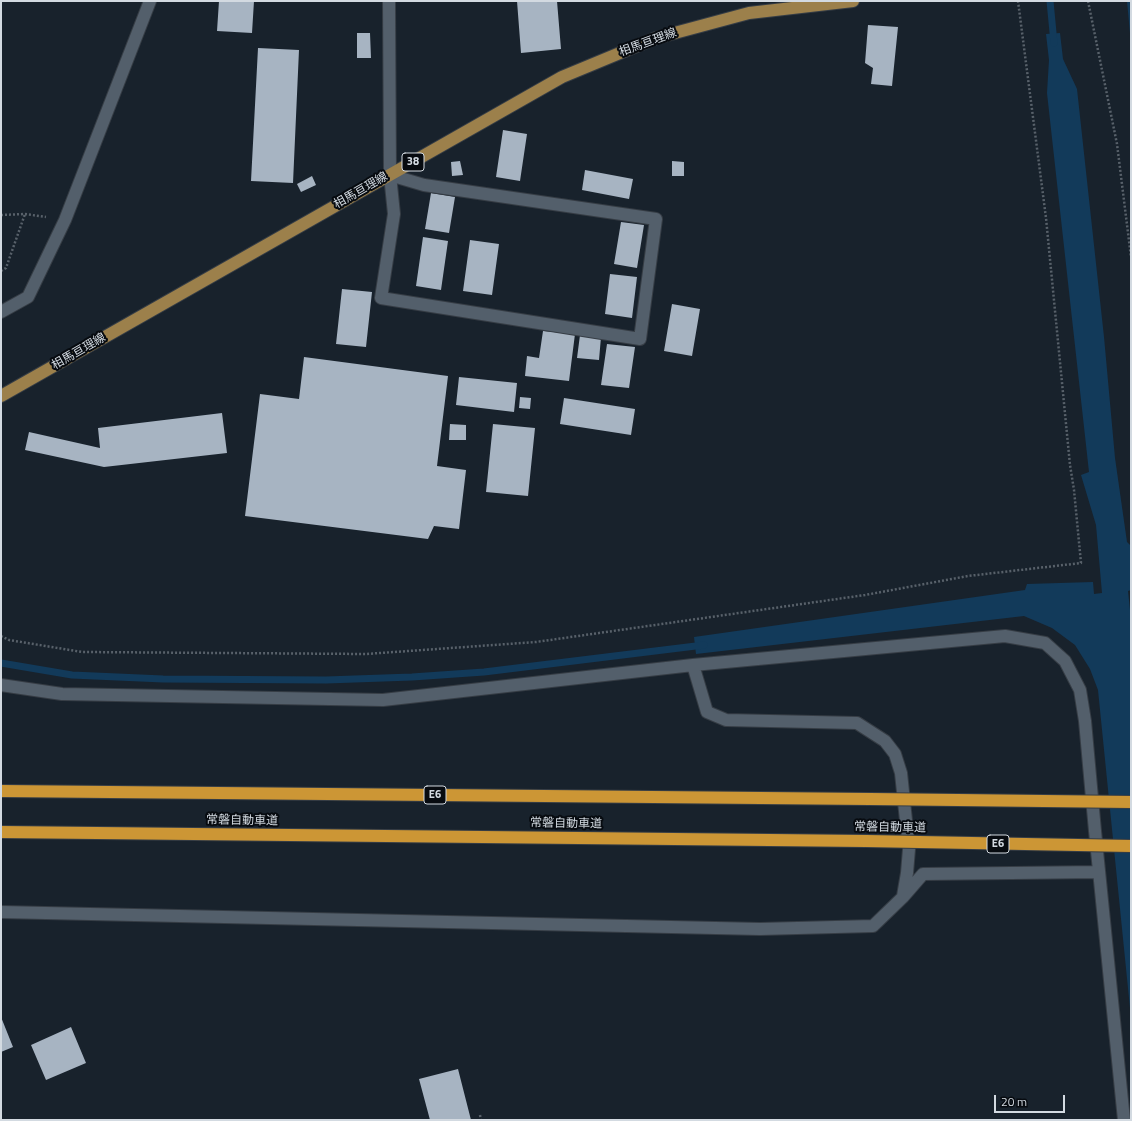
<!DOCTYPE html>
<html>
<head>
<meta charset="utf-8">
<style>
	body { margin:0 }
	#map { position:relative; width:1132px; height:1121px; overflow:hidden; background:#18222c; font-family:"Titillium Web",sans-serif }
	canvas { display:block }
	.frame { position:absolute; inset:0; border:2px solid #d3dae1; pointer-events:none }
	.scale { position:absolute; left:994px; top:1095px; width:71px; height:18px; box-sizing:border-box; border:2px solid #d3dae1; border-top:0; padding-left:5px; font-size:12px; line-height:14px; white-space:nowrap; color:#d3dae1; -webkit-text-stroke:3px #070b10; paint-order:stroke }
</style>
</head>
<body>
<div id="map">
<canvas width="1132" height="1121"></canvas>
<div class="frame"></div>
<div class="scale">20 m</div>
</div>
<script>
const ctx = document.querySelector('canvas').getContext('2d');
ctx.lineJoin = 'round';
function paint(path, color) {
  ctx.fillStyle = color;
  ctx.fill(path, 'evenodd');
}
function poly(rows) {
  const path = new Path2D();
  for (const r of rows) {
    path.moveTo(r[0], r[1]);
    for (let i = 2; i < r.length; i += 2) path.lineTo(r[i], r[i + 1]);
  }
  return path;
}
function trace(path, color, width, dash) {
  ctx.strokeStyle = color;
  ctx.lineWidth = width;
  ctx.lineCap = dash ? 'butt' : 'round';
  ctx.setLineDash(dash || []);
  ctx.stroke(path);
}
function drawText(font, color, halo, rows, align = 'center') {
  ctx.font = font + ' "Titillium Web","Noto Sans JP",sans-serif';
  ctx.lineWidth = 4;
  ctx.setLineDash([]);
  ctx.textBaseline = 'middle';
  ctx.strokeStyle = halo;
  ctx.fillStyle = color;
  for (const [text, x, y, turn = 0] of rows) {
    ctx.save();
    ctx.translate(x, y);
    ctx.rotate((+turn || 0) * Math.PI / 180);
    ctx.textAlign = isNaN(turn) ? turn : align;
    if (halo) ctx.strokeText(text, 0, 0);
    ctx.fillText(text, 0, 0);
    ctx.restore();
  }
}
const water = poly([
	[1127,1,1131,1,1131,44],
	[1060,33,1063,59,1077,89,1104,337,1115,458,1127,542,1131,546,1131,590,1128,591,1131,619,1131,1018,1098,690,1090,669,1075,645,1052,628,1024,616,696,654,694,637,1025,590,1027,584,1093,582,1094,594,1102,593,1096,525,1081,475,1089,472,1047,93,1049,60,1046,34]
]);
const stream = poly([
	[1050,1,1054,43],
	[1,663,72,675,163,679,326,680,412,677,484,672,704,645]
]);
const building = poly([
	[219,1,254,1,252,33,217,31],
	[517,1,557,1,561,49,521,53],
	[868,25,898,27,892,86,871,84,873,68,865,63],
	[357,33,370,33,371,58,357,58],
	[258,48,299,50,293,183,251,181],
	[503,130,527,134,520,181,496,177],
	[460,161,463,175,452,176,451,162],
	[672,161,684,162,684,176,672,176],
	[585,170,633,179,629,199,582,190],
	[312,176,316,185,301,192,297,184],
	[431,193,455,197,449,233,425,229],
	[621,222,644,225,637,268,614,264],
	[423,237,448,241,441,290,416,286],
	[470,240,499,244,492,295,463,291],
	[610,274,637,277,632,318,605,314],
	[342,289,372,292,366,347,336,344],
	[672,304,700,309,692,356,664,351],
	[543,331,575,334,569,381,525,376,527,356,539,358],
	[580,335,601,337,599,360,577,358],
	[607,344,635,347,629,388,601,385],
	[304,357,448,376,437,466,466,470,459,529,434,526,428,539,245,516,260,394,299,399],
	[459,377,517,383,514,412,456,405],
	[520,397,531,398,530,409,519,408],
	[564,398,635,409,631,435,560,424],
	[222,413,227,453,104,467,25,450,29,432,100,448,98,428],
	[450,424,466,425,466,440,449,440],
	[493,424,535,428,528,496,486,492],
	[1,1017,13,1047,1,1052],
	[71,1027,86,1063,46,1080,31,1045],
	[458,1069,471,1120,430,1120,419,1079]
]);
const path = poly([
	[1088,1,1117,144,1131,257],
	[1,215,25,214,46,217],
	[1,271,6,268,25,214],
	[1,636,9,640,82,652,366,654,536,642,865,595,968,576,1081,563,1074,490,1070,465,1046,218,1018,1],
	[480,1115,481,1120]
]);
const street = poly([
	[389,1,390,175,394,214,381,298,640,339,656,219,424,185,390,175],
	[1,312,28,297,65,220,150,1],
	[693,665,707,712,726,720,857,723,885,741,895,754,901,773,909,849,907,873,903,896],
	[1,685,62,694,383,700,693,665,1005,636,1045,643,1065,661,1080,690,1085,721,1095,831,1124,1120],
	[1,912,760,929,873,926,903,897,923,874,1099,872]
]);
const primary = poly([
	[1,396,562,77,656,38,749,13,853,1]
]);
const highway = poly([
	[1,791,870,799],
	[1,832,866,841]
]);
const highwayBridge = poly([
	[870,799,1131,802],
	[866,841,1131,846]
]);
const shields = [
	[413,162,22],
	[435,795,22],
	[998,844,22]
];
const shieldNames = [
	["38",413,162],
	["E6",435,795],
	["E6",998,844]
];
const streetNames = [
	["相馬亘理線",648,43,-20],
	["相馬亘理線",361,191,-30],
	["相馬亘理線",79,352,-30],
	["常磐自動車道",242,821,1],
	["常磐自動車道",566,824,1],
	["常磐自動車道",890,828,1]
];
paint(water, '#123a5a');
trace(stream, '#123a5a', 7);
paint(building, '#a7b4c2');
trace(street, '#363d45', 14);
trace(primary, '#363d45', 14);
trace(highway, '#363d45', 14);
trace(path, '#58616a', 2.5, [2, 2]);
trace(street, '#535f6b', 12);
trace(primary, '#9c804b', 12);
trace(highway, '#cc9635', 12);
trace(highwayBridge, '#363d45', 14, []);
trace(highwayBridge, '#cc9635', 12);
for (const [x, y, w] of shields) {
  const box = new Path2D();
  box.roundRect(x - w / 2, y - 9, w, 18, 3);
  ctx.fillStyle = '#070b10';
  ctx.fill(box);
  trace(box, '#d3dae1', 1);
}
drawText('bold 11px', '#d3dae1', null, shieldNames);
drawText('12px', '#d3dae1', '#070b10', streetNames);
</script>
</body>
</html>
